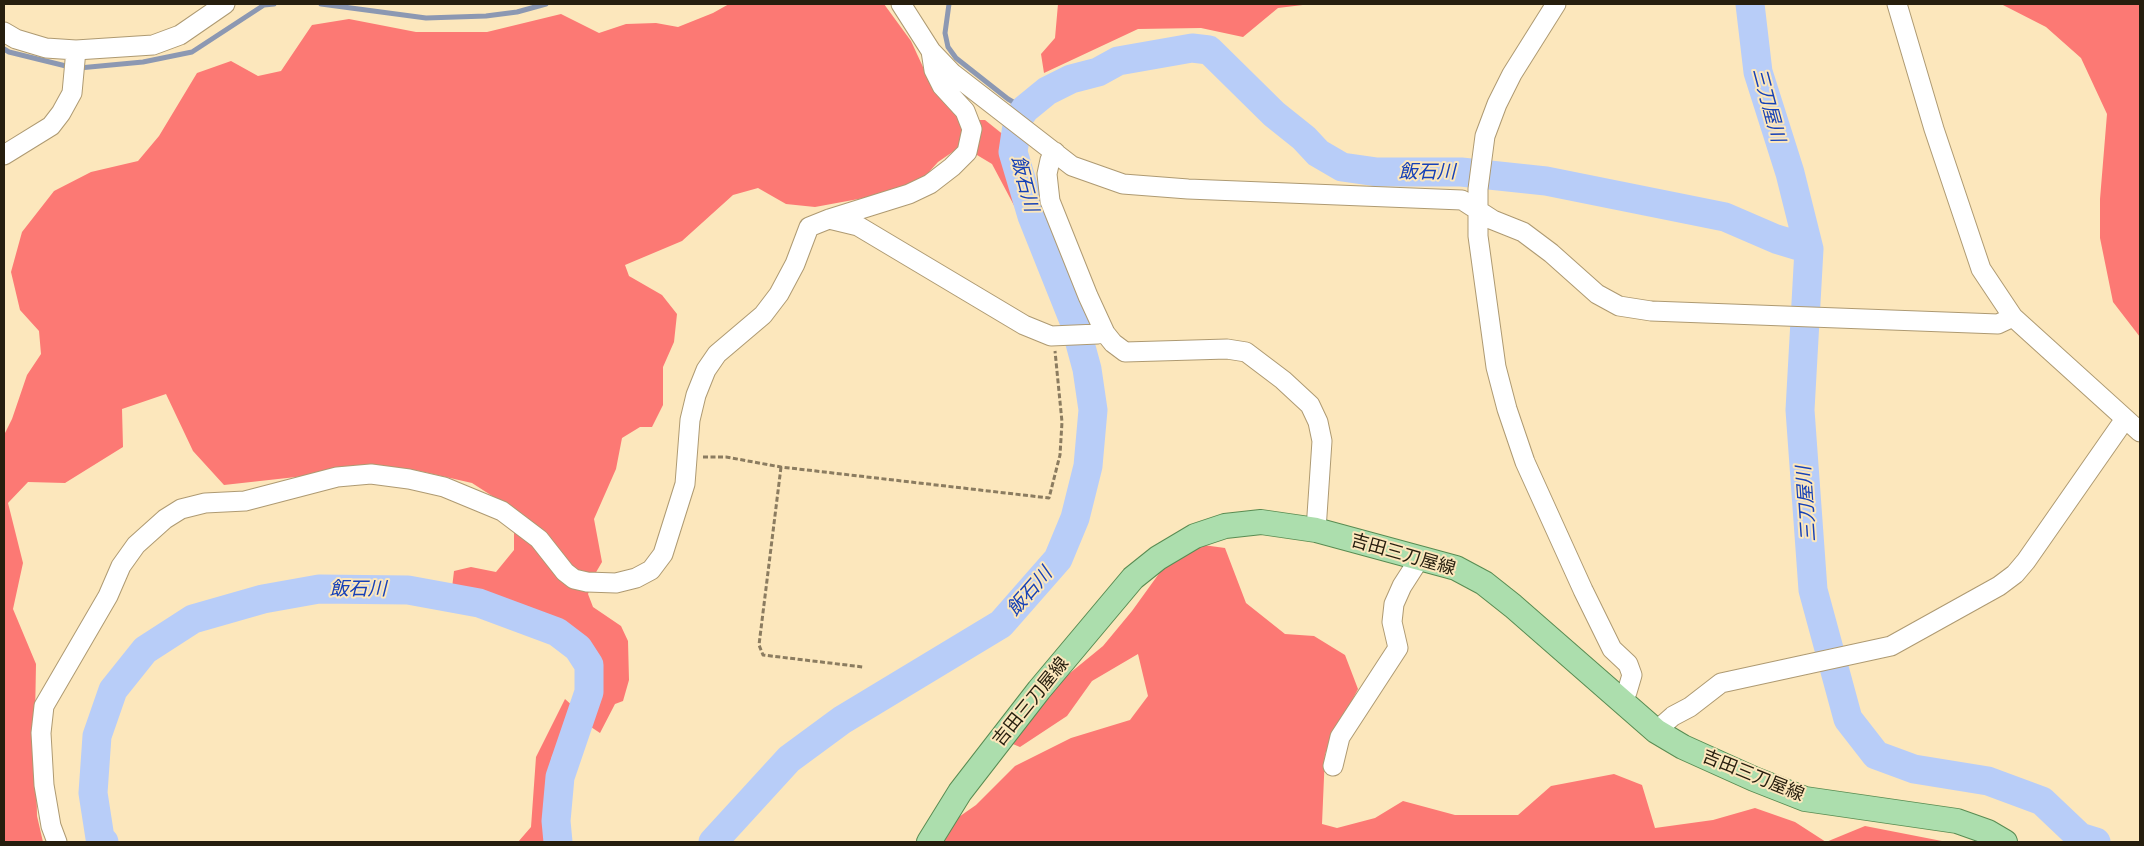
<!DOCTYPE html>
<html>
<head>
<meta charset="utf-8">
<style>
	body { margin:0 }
	#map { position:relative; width:2144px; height:846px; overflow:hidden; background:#fce7bc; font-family:"Open Sans",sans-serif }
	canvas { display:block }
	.frame { position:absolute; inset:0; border:5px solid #261e0e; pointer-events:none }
</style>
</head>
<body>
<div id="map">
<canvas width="2144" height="846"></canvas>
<div class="frame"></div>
</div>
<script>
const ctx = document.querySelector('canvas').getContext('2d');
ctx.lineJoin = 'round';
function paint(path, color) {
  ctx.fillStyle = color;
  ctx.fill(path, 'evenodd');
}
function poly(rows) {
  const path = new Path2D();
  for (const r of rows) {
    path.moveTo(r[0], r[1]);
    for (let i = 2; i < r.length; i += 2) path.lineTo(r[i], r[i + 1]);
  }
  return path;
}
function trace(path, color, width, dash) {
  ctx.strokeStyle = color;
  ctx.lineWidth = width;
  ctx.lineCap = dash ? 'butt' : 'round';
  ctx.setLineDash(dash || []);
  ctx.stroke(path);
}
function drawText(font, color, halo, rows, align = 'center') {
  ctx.font = font + ' "Open Sans","Noto Sans JP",sans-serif';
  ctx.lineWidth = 4;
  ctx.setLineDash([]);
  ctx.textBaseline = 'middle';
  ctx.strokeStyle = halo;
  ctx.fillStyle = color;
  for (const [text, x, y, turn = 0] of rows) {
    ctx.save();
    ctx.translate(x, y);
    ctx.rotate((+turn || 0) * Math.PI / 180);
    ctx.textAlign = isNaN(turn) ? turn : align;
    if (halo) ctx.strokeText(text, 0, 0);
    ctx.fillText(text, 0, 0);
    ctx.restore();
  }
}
const forest = poly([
	[729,4,884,4,911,41,929,80,960,120,985,120,1005,136,1013,180,1023,211,1018,213,992,164,977,155,954,151,938,162,919,183,891,193,815,207,786,204,758,188,733,195,682,241,625,265,629,276,662,295,677,314,674,342,663,367,663,405,652,427,640,427,622,438,616,469,594,519,602,562,595,574,588,594,593,607,621,626,628,641,629,680,623,701,615,704,600,733,591,727,601,685,597,657,583,636,545,618,452,588,454,571,471,567,496,572,514,550,514,510,472,483,415,470,323,474,224,485,193,451,166,394,122,409,123,447,65,483,28,482,8,503,23,563,13,609,36,664,35,718,37,816,43,842,4,842,4,435,12,419,27,375,41,354,39,331,20,310,11,272,22,232,54,191,91,172,138,161,159,136,197,73,231,61,258,76,281,71,312,25,349,19,416,32,487,32,561,14,599,33,626,24,656,23,678,27,713,13],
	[1058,4,1311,4,1278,8,1243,37,1201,28,1138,29,1044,73,1041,54,1055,38],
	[2001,4,2140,4,2140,337,2113,302,2100,238,2100,199,2107,114,2081,58,2046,27],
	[1203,545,1225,548,1246,603,1285,634,1314,636,1345,655,1358,689,1325,754,1322,824,1337,828,1375,818,1403,801,1455,815,1518,815,1551,786,1614,774,1642,785,1655,828,1713,820,1755,808,1795,822,1826,842,1865,826,1947,842,941,842,953,821,976,805,1015,766,1071,738,1130,720,1148,696,1138,654,1092,681,1067,716,1020,747,1008,742,1059,682,1103,646,1132,611,1163,568],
	[565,699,575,708,568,728,552,756,544,801,547,842,518,842,531,827,536,757]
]);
const stream = poly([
	[321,4,426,18,486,16,517,12,546,4],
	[949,4,945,33,948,47,956,58,1008,99,1025,109],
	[4,49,9,52,70,67],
	[79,68,143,62,192,52,264,5,274,4]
]);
const river = poly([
	[1750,4,1758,72,1790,173,1809,249,1800,410,1813,590,1848,719,1876,755,1914,769,1988,781,2042,801,2080,837,2096,842],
	[104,842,100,838,93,793,97,736,113,690,145,650,193,619,263,599,319,589,408,590,479,603,557,632,578,648,589,665,589,692,560,777,556,821,558,842],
	[713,842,789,759,842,720,1001,624,1058,559,1075,518,1088,466,1093,410,1087,369,1074,321,1032,216,1013,152,1018,119,1025,109,1047,91,1071,79,1098,72,1118,61,1192,48,1209,50,1274,114,1304,138,1318,153,1342,167,1377,172,1461,172,1546,181,1725,217,1776,239,1809,249]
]);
const path = poly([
	[703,457,726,457,781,467,1049,498,1060,455,1062,422,1055,351],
	[781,467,759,645,763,655,863,667]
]);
const minor = poly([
	[901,4,931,51,952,73,1072,166,1123,184,1188,189,1462,200,1493,220,1523,232,1551,253,1597,294,1619,306,1651,311,1998,324,2013,317],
	[1556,4,1512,74,1497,104,1485,136,1478,189,1478,236,1496,367,1507,409,1525,462,1583,590,1612,649,1628,664,1632,675,1627,692,1619,701],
	[1897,4,1934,129,1981,269,2013,317,2140,432],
	[4,32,16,39,46,48,76,50,153,45,180,35,225,4],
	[1055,152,1050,160,1047,174,1050,201,1088,296,1105,333,1113,343,1125,352,1227,349,1246,352,1283,380,1310,405,1318,422,1322,441,1316,530],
	[4,155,51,126,61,113,72,93,76,50],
	[829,219,858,226,1024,325,1051,336,1098,334],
	[1656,731,1673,716,1690,707,1721,683,1891,646,1999,586,2015,574,2026,561,2125,419],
	[1333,766,1340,737,1398,648,1392,622,1394,604,1402,586,1420,558],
	[57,842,51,826,44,785,41,733,44,706,108,596,121,566,136,545,165,519,181,509,205,503,245,501,337,477,371,474,409,479,444,487,502,511,539,539,565,572,574,579,587,582,616,583,636,578,651,570,663,554,685,484,690,420,696,395,706,370,717,354,763,315,779,294,795,264,809,227,829,219,909,194,930,184,952,167,967,152,972,129,965,111,942,86,934,70,931,51]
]);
const major = poly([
	[929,842,960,792,1039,690,1133,578,1158,558,1195,536,1225,526,1261,522,1316,530,1456,568,1484,583,1513,606,1656,731,1683,747,1754,779,1805,799,1957,821,1988,832,2005,842]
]);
const streetNames = [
	["吉田三刀屋線",1403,555,16],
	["吉田三刀屋線",1031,702,-51],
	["吉田三刀屋線",1753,776,22]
];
const waterNames = [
	["三刀屋川",1768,105,75],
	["飯石川",1427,173],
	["飯石川",1024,184,75],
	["三刀屋川",1807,504,-94],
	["飯石川",358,590],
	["飯石川",1030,592,-49]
];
paint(forest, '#fc7974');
trace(stream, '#8c98b2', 5);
trace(river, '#b8cdf8', 29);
trace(minor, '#ae9a72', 21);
trace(major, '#598c52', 26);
trace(path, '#8b7c60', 3, [5, 2.5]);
trace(minor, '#fff', 19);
trace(major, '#acdead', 24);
drawText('18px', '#261e0e', '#fce7bc', streetNames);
drawText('italic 19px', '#1641b7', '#fce7bc', waterNames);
</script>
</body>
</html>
